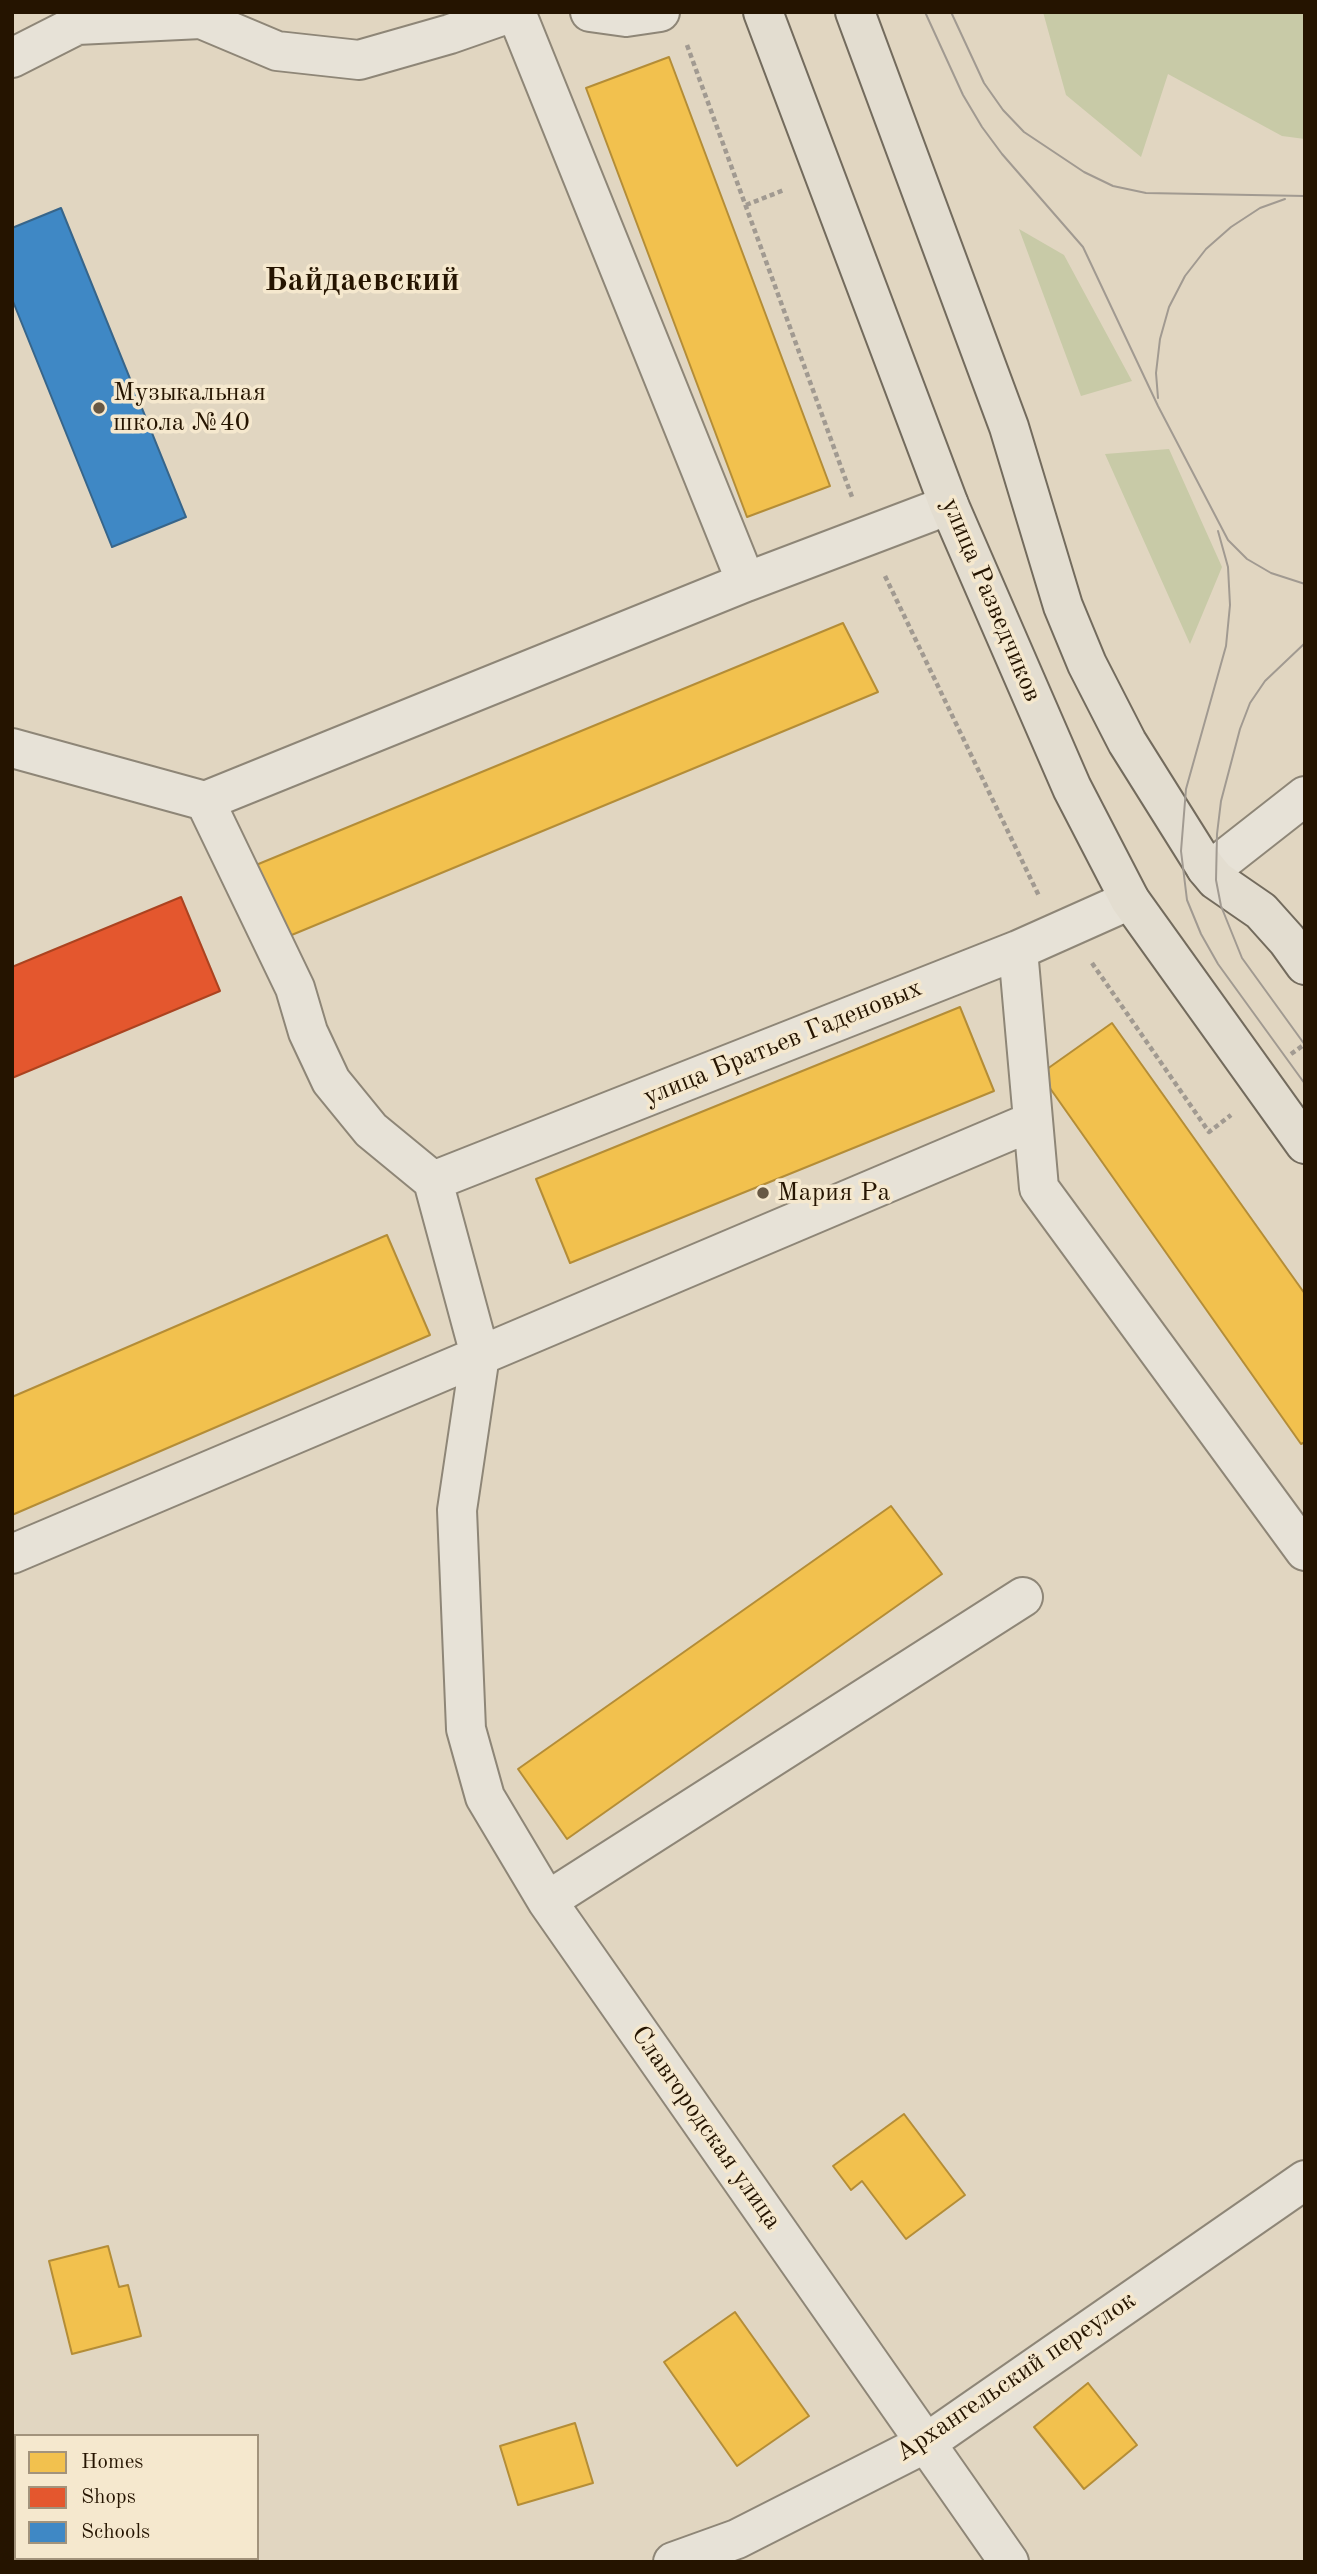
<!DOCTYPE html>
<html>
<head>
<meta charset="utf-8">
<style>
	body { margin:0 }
	#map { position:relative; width:1317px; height:2574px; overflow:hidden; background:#e1d6c1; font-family:"Old Standard TT",serif }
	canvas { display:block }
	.frame { position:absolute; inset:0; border:14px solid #251400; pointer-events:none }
	.legend { position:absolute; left:14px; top:2434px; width:245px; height:126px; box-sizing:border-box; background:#f5e8ce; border:2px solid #a2937c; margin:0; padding:9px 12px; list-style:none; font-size:21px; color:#251400 }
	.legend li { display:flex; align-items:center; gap:14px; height:35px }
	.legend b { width:35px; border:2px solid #a2937c }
</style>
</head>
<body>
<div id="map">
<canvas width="1317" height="2574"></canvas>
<div class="frame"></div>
<ul class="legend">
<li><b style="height:19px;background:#f2c14e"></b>Homes</li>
<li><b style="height:19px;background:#e4572e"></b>Shops</li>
<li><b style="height:19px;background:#3f88c5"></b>Schools</li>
</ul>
</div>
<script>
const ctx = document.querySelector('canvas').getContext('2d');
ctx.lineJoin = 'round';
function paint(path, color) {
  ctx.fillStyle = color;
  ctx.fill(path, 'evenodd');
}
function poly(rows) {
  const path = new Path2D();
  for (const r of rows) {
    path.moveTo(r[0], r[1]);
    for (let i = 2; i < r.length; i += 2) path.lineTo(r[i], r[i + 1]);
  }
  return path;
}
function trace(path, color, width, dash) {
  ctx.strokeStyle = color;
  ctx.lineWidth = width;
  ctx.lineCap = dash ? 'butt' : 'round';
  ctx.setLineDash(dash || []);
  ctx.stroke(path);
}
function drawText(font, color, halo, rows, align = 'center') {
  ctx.font = font + ' "Old Standard TT",serif';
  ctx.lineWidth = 7;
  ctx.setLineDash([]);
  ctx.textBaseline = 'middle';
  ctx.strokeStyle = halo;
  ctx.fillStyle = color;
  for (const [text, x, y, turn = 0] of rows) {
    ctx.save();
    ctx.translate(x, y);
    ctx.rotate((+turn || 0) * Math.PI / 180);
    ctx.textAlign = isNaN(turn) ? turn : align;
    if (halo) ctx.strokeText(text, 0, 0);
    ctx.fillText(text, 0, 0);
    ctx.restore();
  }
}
const green = poly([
	[1043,12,1305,12,1305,139,1282,136,1168,74,1141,157,1066,95],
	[1019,229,1064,255,1132,381,1081,396],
	[1169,449,1222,567,1190,644,1105,454]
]);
const homes = poly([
	[669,57,830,486,747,517,586,88,669,57],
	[843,623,878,692,282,939,256,865,843,623],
	[960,1007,994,1091,570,1263,536,1179,960,1007],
	[1112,1023,1305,1294,1305,1442,1301,1444,1040,1074,1112,1023],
	[387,1235,430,1335,12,1515,12,1397,387,1235],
	[891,1506,942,1574,567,1839,518,1769,891,1506],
	[904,2114,965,2195,906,2239,862,2181,851,2190,833,2166,904,2114],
	[108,2246,119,2287,128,2285,141,2336,72,2354,49,2261,108,2246],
	[735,2312,809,2416,737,2466,664,2362,735,2312],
	[1088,2383,1137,2445,1084,2489,1034,2427,1088,2383],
	[575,2423,593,2483,518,2505,500,2446,575,2423]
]);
const shops = poly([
	[181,897,220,991,12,1078,12,967,181,897]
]);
const schools = poly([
	[61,208,186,517,112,547,12,299,12,228,61,208]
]);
const path = poly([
	[687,45,852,497],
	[746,205,784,190],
	[885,576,1039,896],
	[1092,963,1209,1132,1231,1115],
	[1291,1054,1305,1044]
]);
const minor = poly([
	[516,12,746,582,949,505],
	[590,12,626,17,660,12],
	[12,58,77,25,201,19,277,51,359,60,450,34,513,12],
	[12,748,205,801,746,582],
	[205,801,295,988,308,1032,331,1081,371,1130,433,1181,480,1355,457,1510,466,1729,485,1797,547,1901,1009,2562],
	[1206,868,1217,865,1305,796],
	[1018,950,1039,1188,1305,1551],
	[433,1181,1018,950,1130,900],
	[12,1554,1031,1122],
	[547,1901,1023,1597],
	[673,2562,737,2539,926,2443,1305,2180]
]);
const major = poly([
	[763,12,949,505,1072,788,1130,900,1305,1144],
	[855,12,1009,427,1063,606,1087,664,1127,742,1206,868,1216,880,1261,911,1287,940,1305,965]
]);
const tram = poly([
	[925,12,963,95,982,127,1002,154,1083,247,1158,406,1228,540,1247,559,1271,573,1305,584],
	[951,12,984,83,1003,110,1024,132,1084,172,1113,186,1146,193,1305,196],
	[1158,398,1156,373,1160,339,1169,307,1185,276,1206,249,1231,227,1260,208,1285,199],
	[1218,531,1228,567,1230,605,1226,646,1186,789,1181,851,1187,900,1201,934,1218,964,1305,1084],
	[1305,643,1265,681,1250,703,1240,729,1221,801,1217,834,1216,880,1221,906,1242,958,1305,1045]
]);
const markers = [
	[99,408,7,"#675844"],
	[763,1193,7,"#675844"]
];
const poiNames = [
	["Музыкальная",113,393],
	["школа №40",113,423],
	["Мария Ра",777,1193]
];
const streetNames = [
	["улица Разведчиков",991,600,67],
	["улица Братьев Гаденовых",783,1043,-22],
	["Славгородская улица",706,2128,55],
	["Архангельский переулок",1016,2377,-34]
];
const districtNames = [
	["Байдаевский",362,281]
];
paint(green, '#c8caa7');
paint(homes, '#f2c14e');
trace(homes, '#b48d37', 2);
paint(shops, '#e4572e');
trace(shops, '#ab4320', 2);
paint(schools, '#3f88c5');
trace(schools, '#37658a', 2);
trace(minor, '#8e8677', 42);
trace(major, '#736b5d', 42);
trace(path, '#a19a91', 4.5, [5, 3.5]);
trace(minor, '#e7e2d7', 38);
trace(major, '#e3ddd0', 38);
trace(tram, '#a19a91', 2);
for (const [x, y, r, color] of markers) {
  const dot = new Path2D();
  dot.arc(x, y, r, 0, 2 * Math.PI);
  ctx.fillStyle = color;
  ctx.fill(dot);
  trace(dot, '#f5e8ce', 2.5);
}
drawText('26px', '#251400', '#f5e8ce', poiNames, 'left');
drawText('26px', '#251400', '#f5e8ce', streetNames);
drawText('bold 33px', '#251400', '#f5e8ce', districtNames);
</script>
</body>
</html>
